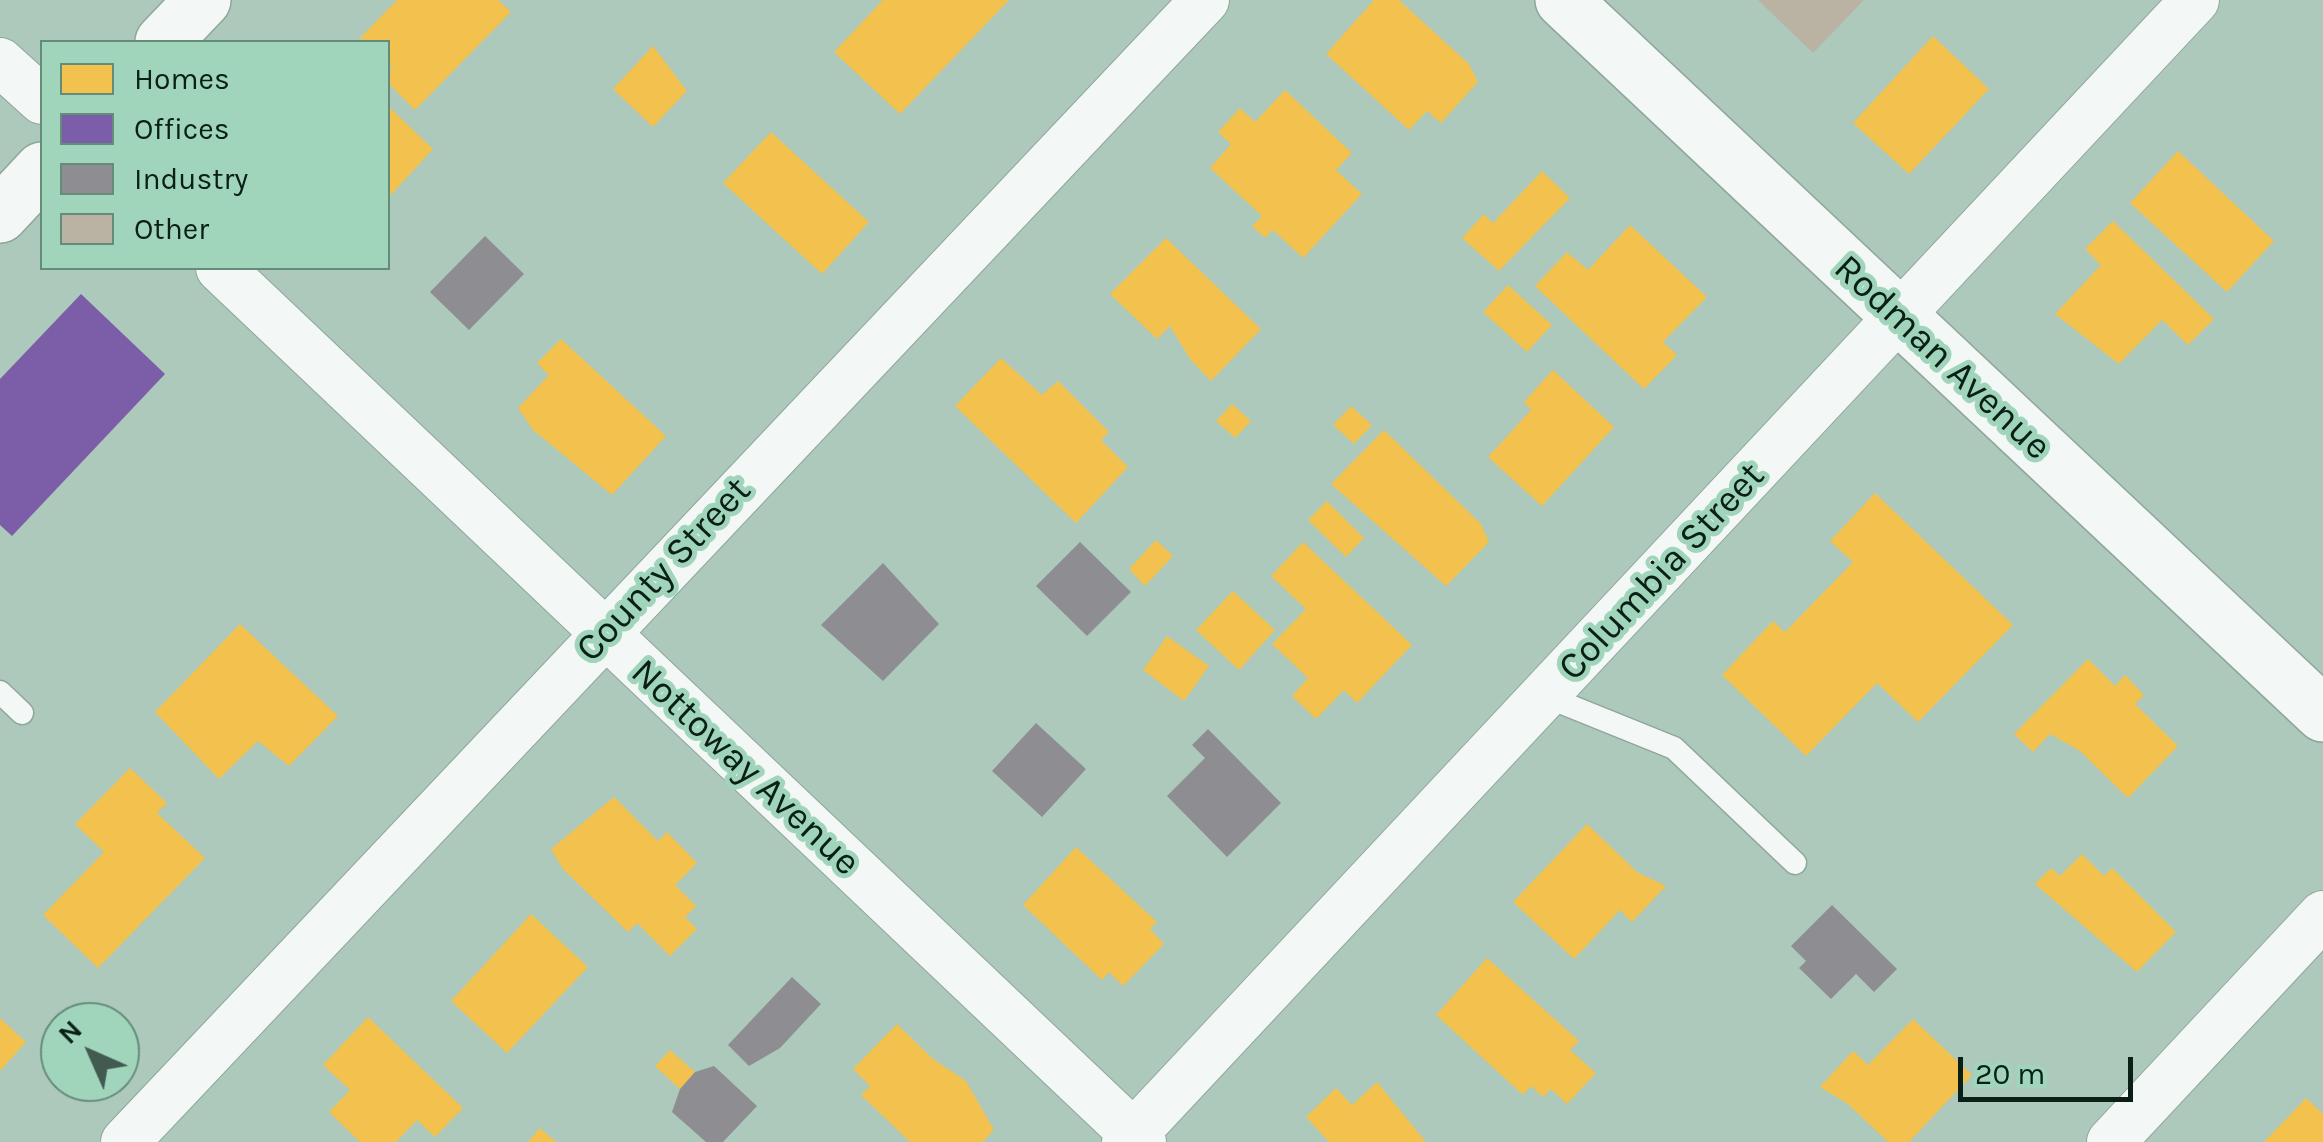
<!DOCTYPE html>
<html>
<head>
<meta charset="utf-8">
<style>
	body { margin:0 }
	#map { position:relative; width:2323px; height:1142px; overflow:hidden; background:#acc9bb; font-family:Karla,sans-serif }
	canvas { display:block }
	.legend { position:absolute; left:40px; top:40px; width:350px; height:230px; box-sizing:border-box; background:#a0d5bc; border:2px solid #648c7a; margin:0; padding:12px 18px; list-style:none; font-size:30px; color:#0a1f16 }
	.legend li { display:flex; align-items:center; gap:20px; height:50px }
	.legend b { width:50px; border:2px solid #648c7a }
	.north { position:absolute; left:40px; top:1002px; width:100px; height:100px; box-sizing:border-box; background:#a0d5bc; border:2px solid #648c7a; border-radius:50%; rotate:315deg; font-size:28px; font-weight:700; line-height:40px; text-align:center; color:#0a1f16 }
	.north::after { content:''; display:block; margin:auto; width:35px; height:45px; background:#435a50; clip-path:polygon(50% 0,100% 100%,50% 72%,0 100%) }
	.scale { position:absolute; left:1958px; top:1057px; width:175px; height:45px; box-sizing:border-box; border:5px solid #0a1f16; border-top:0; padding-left:12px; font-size:30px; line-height:35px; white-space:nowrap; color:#0a1f16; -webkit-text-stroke:8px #a0d5bc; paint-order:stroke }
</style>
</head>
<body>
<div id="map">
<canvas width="2323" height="1142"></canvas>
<ul class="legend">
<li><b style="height:28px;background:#f2c14e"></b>Homes</li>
<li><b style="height:28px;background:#7b5ea7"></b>Offices</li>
<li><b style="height:28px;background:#8d8d92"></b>Industry</li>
<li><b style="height:28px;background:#bab2a3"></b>Other</li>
</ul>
<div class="north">N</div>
<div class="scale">20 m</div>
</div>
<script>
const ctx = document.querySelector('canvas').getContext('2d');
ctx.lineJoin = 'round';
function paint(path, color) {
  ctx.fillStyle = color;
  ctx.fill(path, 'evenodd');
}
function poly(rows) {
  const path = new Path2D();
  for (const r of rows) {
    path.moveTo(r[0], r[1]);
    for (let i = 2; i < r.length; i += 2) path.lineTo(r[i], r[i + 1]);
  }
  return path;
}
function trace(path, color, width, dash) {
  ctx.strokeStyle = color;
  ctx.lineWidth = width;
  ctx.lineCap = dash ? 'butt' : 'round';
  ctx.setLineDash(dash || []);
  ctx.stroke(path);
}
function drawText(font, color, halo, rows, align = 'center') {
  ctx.font = font + ' Karla,sans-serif';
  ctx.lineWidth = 10;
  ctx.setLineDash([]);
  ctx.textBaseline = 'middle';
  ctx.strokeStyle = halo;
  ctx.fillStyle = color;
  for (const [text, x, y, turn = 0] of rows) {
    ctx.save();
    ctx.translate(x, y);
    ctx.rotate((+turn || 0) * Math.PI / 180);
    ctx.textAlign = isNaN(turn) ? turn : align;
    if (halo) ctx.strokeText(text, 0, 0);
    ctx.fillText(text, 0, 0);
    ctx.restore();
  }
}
const homes = poly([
	[397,0,498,0,511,12,415,110,388,83,391,70,388,42,359,39],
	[883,0,1009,0,900,114,834,52],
	[1374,0,1399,0,1469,64,1478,82,1441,123,1427,111,1409,130,1326,54],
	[1933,36,1989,89,1909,174,1853,123],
	[653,46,687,91,653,127,613,89],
	[1285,90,1352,153,1336,170,1362,194,1303,258,1273,230,1265,238,1252,226,1262,216,1210,168,1231,144,1218,132,1240,108,1255,122],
	[388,106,433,149,388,198],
	[771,132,869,222,822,274,723,183],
	[2178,151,2274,241,2227,292,2130,203],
	[1542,171,1570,198,1499,271,1462,238,1484,214,1493,223],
	[2113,221,2214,319,2188,345,2162,320,2119,364,2055,314,2101,265,2085,249],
	[1630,225,1707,297,1663,342,1677,355,1644,389,1535,286,1567,252,1588,270],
	[1166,238,1261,329,1211,381,1190,359,1170,326,1157,339,1110,294],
	[1508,285,1552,325,1527,352,1483,312],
	[561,339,666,436,612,495,533,430,518,408,549,375,537,363],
	[1001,358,1042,395,1058,381,1109,432,1101,440,1128,467,1076,523,955,406],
	[1553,370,1614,427,1542,506,1488,457,1531,410,1524,402],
	[1232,404,1251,421,1235,438,1216,421],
	[1351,406,1372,425,1354,444,1333,425],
	[1384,430,1481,524,1489,542,1446,586,1331,484],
	[1875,493,2013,625,1918,722,1877,683,1806,756,1722,675,1773,621,1785,632,1853,562,1830,541],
	[1327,501,1364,538,1346,557,1308,520],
	[1156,540,1173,556,1145,586,1129,569],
	[1303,542,1412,645,1357,703,1344,690,1316,719,1292,696,1308,678,1272,644,1306,609,1271,576],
	[1233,591,1275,630,1239,670,1196,630],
	[240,624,338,716,289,766,258,741,219,779,155,712],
	[1167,636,1209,666,1184,701,1143,670],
	[2088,659,2115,686,2125,675,2144,695,2135,704,2178,746,2128,798,2080,751,2050,734,2033,752,2014,734],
	[130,768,167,803,157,813,205,858,98,968,43,915,104,852,75,824],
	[614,797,658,841,667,832,697,863,675,885,696,906,685,917,697,929,670,956,637,923,628,932,563,869,551,849],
	[1587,824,1637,872,1666,886,1632,922,1620,910,1574,959,1513,902],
	[1076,847,1157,922,1150,929,1164,944,1123,986,1109,972,1102,980,1023,905],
	[2082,854,2104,876,2112,868,2176,932,2137,972,2035,884,2051,868,2060,876],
	[531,914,588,967,507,1053,451,1001],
	[1487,958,1579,1041,1570,1050,1596,1073,1567,1104,1551,1089,1543,1097,1531,1086,1523,1095,1436,1015],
	[368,1017,463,1108,435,1137,417,1120,396,1142,360,1142,329,1112,350,1090,323,1065],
	[0,1018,26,1042,0,1071],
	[1913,1019,1972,1075,1909,1142,1888,1142,1848,1104,1820,1087,1853,1051,1868,1065],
	[897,1024,933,1059,966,1081,994,1130,983,1142,910,1142,861,1095,870,1086,853,1069],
	[670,1050,695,1072,680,1089,655,1066],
	[1377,1082,1426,1142,1329,1142,1306,1117,1336,1088,1352,1105],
	[2306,1098,2323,1114,2323,1142,2264,1142],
	[540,1128,556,1142,528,1142]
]);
const offices = poly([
	[81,294,165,374,12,536,0,525,0,379]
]);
const industry = poly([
	[485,236,524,274,469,330,430,292],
	[1080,542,1131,592,1087,636,1036,586],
	[883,563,939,624,883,681,821,625],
	[1036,723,1086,769,1042,817,992,771],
	[1208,729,1281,803,1227,857,1167,796,1205,758,1192,745],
	[1832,905,1897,969,1874,992,1856,974,1831,999,1799,968,1806,961,1791,946],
	[792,977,821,1004,780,1048,749,1066,728,1045],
	[714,1066,757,1106,723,1142,706,1142,672,1112,680,1089,695,1072]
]);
const building = poly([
	[1758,0,1864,0,1813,53]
]);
const lane = poly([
	[0,692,22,713],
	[1545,696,1674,748,1795,863]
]);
const street = poly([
	[0,62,42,100],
	[220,268,1142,1142],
	[125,1142,1205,0],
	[1126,1142,2195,0],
	[2111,1142,2323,915]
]);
const secondary = poly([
	[1563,0,2323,714],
	[163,42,203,0],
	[0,215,42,170]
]);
const streetNames = [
	["Rodman Avenue",1942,358,43],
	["County Street",664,570,-47],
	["Columbia Street",1662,572,-47],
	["Nottoway Avenue",745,768,43]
];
paint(homes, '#f2c14e');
paint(offices, '#7b5ea7');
paint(industry, '#8d8d92');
paint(building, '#bab2a3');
trace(lane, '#8fa69b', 25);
trace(street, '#8fa69b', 50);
trace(secondary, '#8fa69b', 58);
trace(lane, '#f3f7f5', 22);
trace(street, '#f3f7f5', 48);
trace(secondary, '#f3f7f5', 55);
drawText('38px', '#0a1f16', '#a0d5bc', streetNames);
</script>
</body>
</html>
